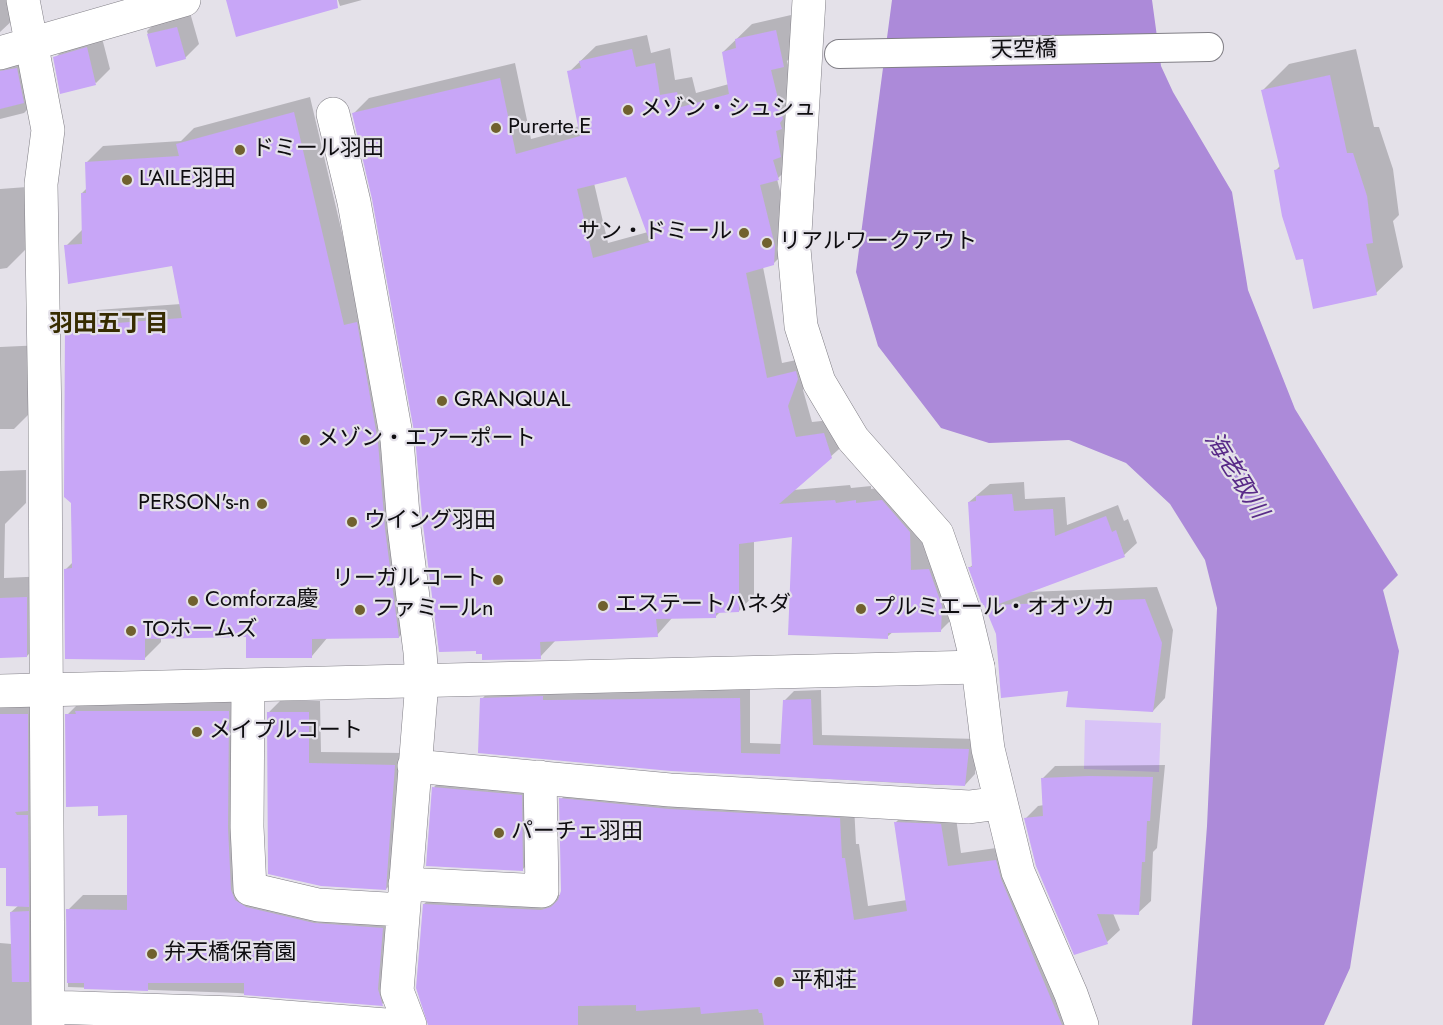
<!DOCTYPE html>
<html>
<head>
<meta charset="utf-8">
<style>
	body { margin:0 }
	canvas { display:block; background:#e4e1e9 }
</style>
</head>
<body>
<canvas width="1443" height="1025"></canvas>
<script>
const ctx = document.querySelector('canvas').getContext('2d');
ctx.lineJoin = 'round';
function paint(path, color) {
  ctx.fillStyle = color;
  ctx.fill(path, 'evenodd');
}
function poly(rows) {
  const path = new Path2D();
  for (const r of rows) {
    path.moveTo(r[0], r[1]);
    for (let i = 2; i < r.length; i += 2) path.lineTo(r[i], r[i + 1]);
  }
  return path;
}
function trace(path, color, width, dash) {
  ctx.strokeStyle = color;
  ctx.lineWidth = width;
  ctx.lineCap = dash ? 'butt' : 'round';
  ctx.setLineDash(dash || []);
  ctx.stroke(path);
}
function drawText(font, color, halo, rows, align = 'center') {
  ctx.font = font + ' Jost,"Noto Sans JP",sans-serif';
  ctx.lineWidth = 4.5;
  ctx.setLineDash([]);
  ctx.textBaseline = 'middle';
  ctx.strokeStyle = halo;
  ctx.fillStyle = color;
  for (const [text, x, y, turn = 0] of rows) {
    ctx.save();
    ctx.translate(x, y);
    ctx.rotate((+turn || 0) * Math.PI / 180);
    ctx.textAlign = isNaN(turn) ? turn : align;
    if (halo) ctx.strokeText(text, 0, 0);
    ctx.fillText(text, 0, 0);
    ctx.restore();
  }
}
const green = poly([
	[1085,720,1161,723,1159,772,1084,769]
]);
const water = poly([
	[892,0,1152,0,1161,66,1173,92,1232,192,1248,290,1295,409,1398,575,1383,590,1399,651,1350,968,1324,1025,1192,1025,1207,826,1217,608,1205,560,1170,504,1126,463,1069,440,989,443,941,428,878,346,856,272]
]);
const shadow = poly([
	[0,0,12,0,15,18,0,32],
	[338,0,362,0,340,6],
	[189,9,199,44,185,58,157,66,147,31,161,17],
	[791,15,799,50,787,61,798,102,794,163,777,179,790,230,789,248,773,264,763,267,782,363,811,357,813,363,803,390,812,422,840,419,847,442,793,490,850,485,851,488,871,486,871,489,897,485,925,516,926,555,945,554,956,615,941,630,894,631,887,637,793,535,754,540,754,595,739,611,721,611,715,617,672,618,657,635,556,640,540,657,483,653,417,436,374,198,354,113,369,98,515,63,531,139,580,126,569,72,596,46,647,35,651,53,670,48,675,80,692,77,696,93,729,84,723,52,752,24],
	[627,175,648,232,608,243,594,183],
	[101,34,110,69,96,83,55,58,69,44],
	[1356,49,1374,127,1379,127,1393,169,1399,215,1393,221,1403,267,1376,293,1304,257,1276,170,1280,166,1262,91,1289,64],
	[0,54,29,56,37,100,24,113,0,119],
	[310,97,360,309,415,620,399,637,328,637,312,656,247,636,161,637,161,642,145,658,66,569,73,562,66,328,83,311,181,304,173,264,66,246,82,230,82,193,87,188,86,163,103,146,181,141,194,128],
	[40,186,42,233,7,268,0,269,0,189],
	[43,345,46,397,14,429,0,429,0,347],
	[26,470,26,503,5,524,4,578,48,576,48,634,27,656,0,657,0,471],
	[1024,482,1025,499,1065,497,1067,525,1118,505,1124,521,1128,519,1137,543,1124,555,1027,592,1157,587,1173,630,1165,698,1153,711,997,634,970,567,974,564,969,502,990,484],
	[492,688,750,689,750,743,782,744,784,701,794,691,821,690,822,735,978,739,975,774,965,785,936,785,672,770,482,699],
	[243,697,246,874,398,913,397,990,382,1004,237,993,68,987,68,910,83,895,129,895,129,813,100,805,67,715,82,700],
	[280,701,320,701,321,752,407,753,398,877,386,889,268,713],
	[38,704,50,1025,0,1025,0,943,12,944,11,912,19,905,7,867,0,867,0,705],
	[1165,765,1157,848,1153,852,1151,901,1138,913,1113,913,1120,930,1107,942,1026,818,1038,806,1044,805,1043,778,1055,766],
	[449,772,536,780,537,855,522,870,434,787],
	[575,785,854,805,856,844,859,844,868,906,907,900,896,822,910,808,955,811,961,853,1010,846,1079,1025,429,1025,424,904,438,890,561,895,561,799]
]);
const building = poly([
	[226,0,337,0,338,8,236,37],
	[177,27,186,59,156,67,147,34],
	[776,30,784,67,771,70,783,119,780,123,782,129,776,131,781,157,773,160,779,180,760,185,775,246,774,265,746,273,767,378,796,371,798,379,788,406,796,437,824,433,832,458,779,504,835,500,836,503,856,500,856,503,882,500,910,532,911,570,929,569,942,606,941,632,888,633,888,639,788,635,792,537,739,544,739,612,716,613,716,618,656,619,658,637,540,642,541,659,482,660,482,654,476,654,476,651,439,652,423,525,415,437,372,199,352,113,500,78,516,154,580,136,567,71,581,68,579,61,632,49,636,67,655,63,660,95,677,92,681,107,729,94,722,52,736,48,735,39],
	[626,177,650,242,593,258,577,189],
	[87,47,96,85,60,94,53,57],
	[17,68,24,103,0,109,0,71],
	[1330,75,1347,153,1353,153,1367,196,1373,243,1366,244,1377,295,1313,309,1303,259,1296,260,1282,216,1274,170,1280,169,1261,90],
	[294,112,344,325,357,322,378,442,385,529,399,638,312,639,312,658,246,658,246,637,145,639,145,660,65,659,64,569,72,568,71,503,64,497,65,327,182,318,172,266,68,284,64,245,82,244,81,193,86,193,85,162,179,156,176,144],
	[1012,494,1014,511,1053,509,1055,536,1106,516,1112,532,1116,530,1125,557,996,605,1145,599,1162,643,1153,712,1066,707,1068,691,1001,698,996,634,984,605,982,605,968,567,972,567,968,502,976,501,976,496],
	[27,597,27,657,0,658,0,598],
	[543,696,543,700,551,700,740,698,741,753,780,754,783,700,811,699,813,745,969,749,965,786,671,771,478,753,480,698],
	[75,711,229,711,228,828,231,890,235,900,246,907,314,923,383,928,378,989,383,1006,244,995,244,983,148,983,148,991,84,989,84,983,67,983,66,909,127,910,127,815,98,816,98,806,66,807,65,714,76,714],
	[267,712,309,712,309,763,395,765,386,890,321,886,268,874],
	[0,714,28,714,28,811,15,812,17,815,28,815,29,907,6,906,6,868,0,868],
	[1089,776,1153,777,1150,821,1147,821,1145,862,1142,862,1139,915,1097,914,1108,944,1074,955,1036,866,1024,818,1043,816,1041,778],
	[432,787,522,795,523,871,426,866],
	[559,798,669,809,840,818,842,858,845,858,854,920,907,911,894,822,941,824,948,866,996,860,1001,879,1062,1025,764,1025,762,1013,759,1013,758,1009,701,1014,700,1007,636,1011,636,1005,578,1006,578,1025,428,1025,416,988,423,904,541,910,551,907,558,900,561,891],
	[29,911,29,982,12,982,10,912]
]);
const pedestrian = poly([
	[839,54,1209,47]
]);
const minor = poly([
	[23,0,48,130,41,184,45,423,48,1025],
	[809,0,794,249,801,326,819,382,853,439,937,534,966,617,978,667,988,749,1018,872,1071,994,1082,1025],
	[0,53,184,0],
	[333,114,354,202,397,440,404,527,420,652,422,682,397,991,410,1025],
	[248,686,247,827,250,889,318,905,403,910],
	[414,766,670,790,969,807,1000,803],
	[405,884,542,891,540,777],
	[48,1007,235,1013,386,1025]
]);
const tertiary = poly([
	[0,691,978,667]
]);
const markers = [
	[628,110,6,"#70612e"],
	[496,128,6,"#70612e"],
	[240,150,6,"#70612e"],
	[127,180,6,"#70612e"],
	[744,233,6,"#70612e"],
	[767,243,6,"#70612e"],
	[442,401,6,"#70612e"],
	[305,440,6,"#70612e"],
	[262,504,6,"#70612e"],
	[352,522,6,"#70612e"],
	[498,580,6,"#70612e"],
	[193,601,6,"#70612e"],
	[603,606,6,"#70612e"],
	[861,609,6,"#70612e"],
	[360,610,6,"#70612e"],
	[131,631,6,"#70612e"],
	[197,732,6,"#70612e"],
	[499,833,6,"#70612e"],
	[152,954,6,"#70612e"],
	[779,982,6,"#70612e"]
];
const streetNames = [
	["天空橋",1024,51,-1]
];
const poiNames = [
	["メゾン・シュシュ",640,110],
	["Purerte.E",508,128],
	["ドミール羽田",252,150],
	["L'AILE羽田",139,180],
	["サン・ドミール",732,233,"right"],
	["リアルワークアウト",779,243],
	["GRANQUAL",454,401],
	["メゾン・エアーポート",317,440],
	["PERSON's-n",250,504,"right"],
	["ウイング羽田",364,522],
	["リーガルコート",486,580,"right"],
	["Comforza慶",205,601],
	["エステートハネダ",615,606],
	["プルミエール・オオツカ",873,609],
	["ファミールn",372,610],
	["TOホームズ",143,631],
	["メイプルコート",209,732],
	["パーチェ羽田",511,833],
	["弁天橋保育園",164,954],
	["平和荘",791,982]
];
const neighbourhoodNames = [
	["羽田五丁目",109,325]
];
const waterNames = [
	["海老取川",1235,476,58]
];
paint(green, '#d8c3f7');
paint(water, '#ac8ad9');
paint(shadow, '#0003');
paint(building, '#c8a6f7');
trace(pedestrian, '#817f86', 30);
trace(minor, '#817f86', 34);
trace(tertiary, '#817f86', 34);
trace(pedestrian, '#fff', 28);
trace(minor, '#fff', 33);
trace(tertiary, '#fff', 33);
for (const [x, y, r, color] of markers) {
  const dot = new Path2D();
  dot.arc(x, y, r, 0, 2 * Math.PI);
  ctx.fillStyle = color;
  ctx.fill(dot);
  trace(dot, '#e4e1e9', 2);
}
drawText('22px', '#0e0d10', '#e4e1e9', streetNames);
drawText('22px', '#0e0d10', '#e4e1e9', poiNames, 'left');
drawText('bold 24px', '#372c01', '#e4e1e9', neighbourhoodNames);
drawText('italic 24px', '#592b88', '#e4e1e9', waterNames);
</script>
</body>
</html>
